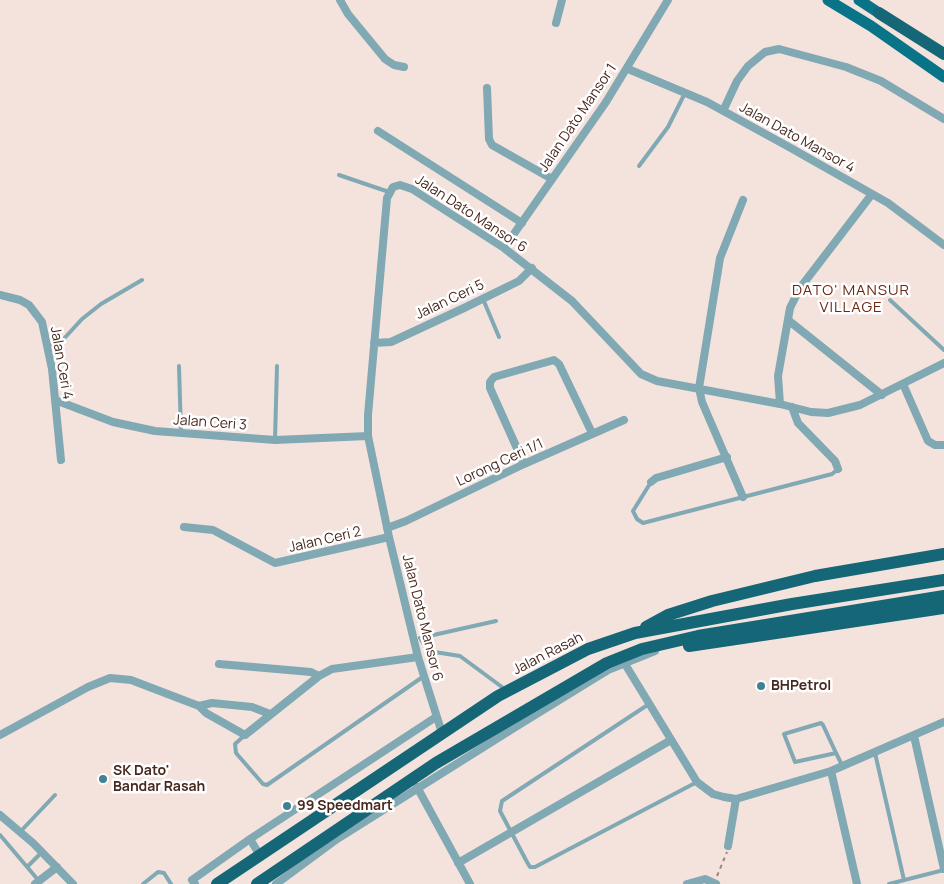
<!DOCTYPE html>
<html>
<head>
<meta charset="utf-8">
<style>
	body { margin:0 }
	canvas { display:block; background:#f4e2dd }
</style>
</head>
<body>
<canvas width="944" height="884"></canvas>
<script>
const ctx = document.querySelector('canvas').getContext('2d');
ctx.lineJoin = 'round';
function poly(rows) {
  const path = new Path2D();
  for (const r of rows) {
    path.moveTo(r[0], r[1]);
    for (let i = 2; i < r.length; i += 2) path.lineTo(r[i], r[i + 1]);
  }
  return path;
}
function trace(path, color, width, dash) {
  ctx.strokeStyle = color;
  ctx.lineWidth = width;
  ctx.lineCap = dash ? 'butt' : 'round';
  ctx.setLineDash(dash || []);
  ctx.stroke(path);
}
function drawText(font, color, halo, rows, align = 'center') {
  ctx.font = font + ' Manrope,sans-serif';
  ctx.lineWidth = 5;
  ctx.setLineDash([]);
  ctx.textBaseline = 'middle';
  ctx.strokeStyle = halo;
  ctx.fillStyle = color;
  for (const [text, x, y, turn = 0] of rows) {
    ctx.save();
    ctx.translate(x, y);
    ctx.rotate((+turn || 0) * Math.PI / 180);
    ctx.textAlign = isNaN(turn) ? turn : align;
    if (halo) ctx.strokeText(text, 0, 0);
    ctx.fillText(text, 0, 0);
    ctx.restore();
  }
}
const path = poly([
	[717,876,727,852]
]);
const service = poly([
	[639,166,668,127,685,93],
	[339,175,389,192],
	[483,299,499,337],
	[890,300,944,350],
	[48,346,60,343,82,319,101,304,142,280],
	[179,366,181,434],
	[275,440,277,366],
	[651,482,633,511,637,519,643,523,832,474,838,469],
	[420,638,428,651,460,656,506,690],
	[420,638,496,621],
	[649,704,502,801,500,811,527,862,530,867,535,867,697,782],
	[245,735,235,744,236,753,263,784,267,785,424,676],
	[836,753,795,762,784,734,821,723,823,725,836,753,843,767],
	[875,753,904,880],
	[20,832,55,795],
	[0,835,39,881],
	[28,866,42,852],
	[143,884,158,872,164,873,171,884],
	[889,884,944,870]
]);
const minor = poly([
	[340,0,348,14,385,59,394,65,404,67],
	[556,23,562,0],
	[628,69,707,102,789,147,888,203,944,245],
	[487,88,489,139,492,145,552,179],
	[723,111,737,81,748,66,765,52,779,49,846,67,881,81,944,119],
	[378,131,522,223],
	[743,200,720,258,699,388,702,402,743,497],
	[504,248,606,102,668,0],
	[0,295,20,300,29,305,42,322,52,369,61,460],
	[788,320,882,395],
	[374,343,391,342,464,308,519,281,532,268],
	[903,384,928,441,935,445,944,445],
	[55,400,113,422,155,431,275,440,368,436],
	[780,404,778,376,790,308,800,288,872,194],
	[792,407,798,423,835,461,838,469],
	[524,464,490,388,490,382,494,377,554,360,559,364,592,433],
	[651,482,656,478,727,457],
	[184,527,213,530,275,563,389,537],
	[387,528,406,521,524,464,624,420],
	[219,664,311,672,319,676],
	[625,664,697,782,713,794,724,797,736,799,831,771,944,722],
	[270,714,252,707,212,703,199,706,206,713,245,735,319,676,332,669,418,657],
	[442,733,418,657,389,537,368,436,368,415,387,198,393,187,400,185,412,189,504,248,572,301,641,374,657,381,780,404,811,412,828,413,860,405,944,363],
	[0,735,88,687,110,678,131,680,199,706],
	[914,736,944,869],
	[831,771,857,884],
	[417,787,470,884],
	[0,815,33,843,73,884],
	[250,839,259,854],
	[728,846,736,799],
	[458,863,671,740],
	[35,884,57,867],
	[195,884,192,880,250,839,436,717],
	[276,884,337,839,517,726,608,670,655,651],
	[687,884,705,879,716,884]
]);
const primary = poly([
	[828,0,871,26,944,77],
	[859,0,885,17]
]);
const trunk = poly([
	[879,13,944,54],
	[646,627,668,615,712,601,815,576,944,554],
	[689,646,944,608],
	[217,884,498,696,588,649,635,633,792,604,944,580],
	[257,884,436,763,607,663,642,649,698,636,944,596]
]);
const markers = [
	[761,686,5,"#408293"],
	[103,779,5,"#408293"],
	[287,806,5,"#408293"]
];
const streetNames = [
	["Jalan Dato Mansor 1",578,118,-56],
	["Jalan Dato Mansor 4",797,138,29],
	["Jalan Dato Mansor 6",471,214,33],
	["Jalan Ceri 5",450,300,-25],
	["Jalan Ceri 4",61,363,80],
	["Jalan Ceri 3",210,423,4],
	["Lorong Ceri 1/1",500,463,-25],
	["Jalan Ceri 2",325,540,-13],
	["Jalan Dato Mansor 6",422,618,76],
	["Jalan Rasah",548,654,-27]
];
const poiNames = [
	["BHPetrol",771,686],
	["SK Dato'",113,771],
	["Bandar Rasah",113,787],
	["99 Speedmart",297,806]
];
const neighbourhoodNames = [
	["DATO' MANSUR",851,291],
	["VILLAGE",851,308]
];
trace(path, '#9f857e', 2, [4, 4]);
trace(service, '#80a9b4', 4);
trace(minor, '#80a9b4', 8);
trace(primary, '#097388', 11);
trace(trunk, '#156778', 12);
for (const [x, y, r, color] of markers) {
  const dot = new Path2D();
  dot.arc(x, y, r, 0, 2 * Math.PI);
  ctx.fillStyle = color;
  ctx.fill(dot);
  trace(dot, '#fff', 2);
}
drawText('14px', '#48271d', '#fff', streetNames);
drawText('bold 14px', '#48271d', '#fff', poiNames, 'left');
ctx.letterSpacing = '1px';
drawText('15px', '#6c2612', '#fff', neighbourhoodNames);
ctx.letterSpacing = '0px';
</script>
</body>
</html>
